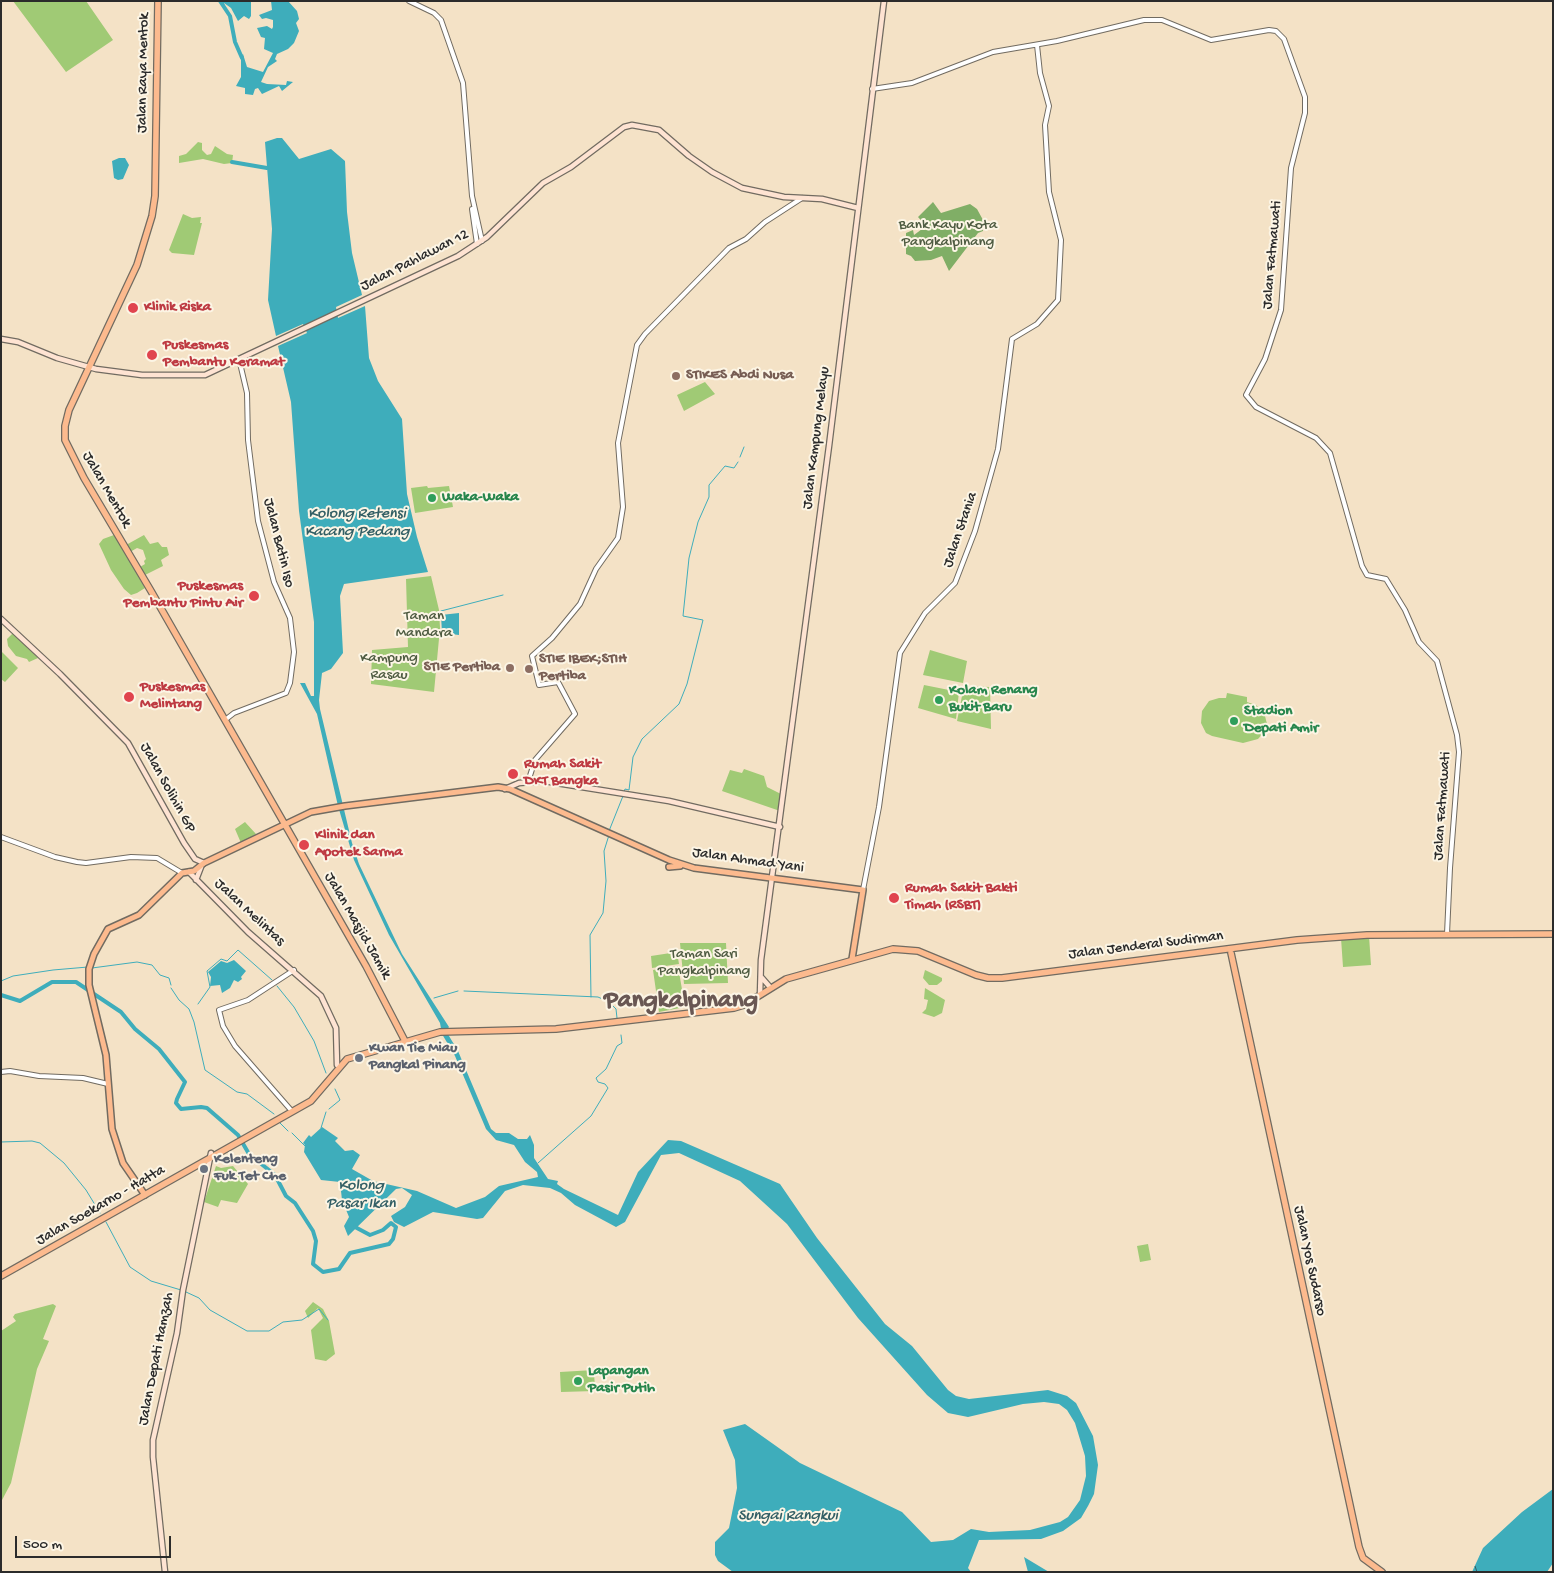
<!DOCTYPE html>
<html>
<head>
<meta charset="utf-8">
<style>
	body { margin:0 }
	#map { position:relative; width:1554px; height:1573px; overflow:hidden; background:#f4e2c6; font-family:"Gochi Hand",sans-serif }
	canvas { display:block }
	.frame { position:absolute; inset:0; border:2px solid #2b2b2b; pointer-events:none }
	.scale { position:absolute; left:15px; top:1536px; width:156px; height:22px; box-sizing:border-box; border:2px solid #2b2b2b; border-top:0; padding-left:6px; font-size:15px; line-height:18px; white-space:nowrap; color:#2b2b2b; -webkit-text-stroke:4px #fcf5e5; paint-order:stroke }
</style>
</head>
<body>
<div id="map">
<canvas width="1554" height="1573"></canvas>
<div class="frame"></div>
<div class="scale">500 m</div>
</div>
<script>
const ctx = document.querySelector('canvas').getContext('2d');
ctx.lineJoin = 'round';
function paint(path, color) {
  ctx.fillStyle = color;
  ctx.fill(path, 'evenodd');
}
function poly(rows) {
  const path = new Path2D();
  for (const r of rows) {
    path.moveTo(r[0], r[1]);
    for (let i = 2; i < r.length; i += 2) path.lineTo(r[i], r[i + 1]);
  }
  return path;
}
function trace(path, color, width, dash) {
  ctx.strokeStyle = color;
  ctx.lineWidth = width;
  ctx.lineCap = dash ? 'butt' : 'round';
  ctx.setLineDash(dash || []);
  ctx.stroke(path);
}
function drawText(font, color, halo, rows, align = 'center') {
  ctx.font = font + ' "Gochi Hand",sans-serif';
  ctx.lineWidth = 4;
  ctx.setLineDash([]);
  ctx.textBaseline = 'middle';
  ctx.strokeStyle = halo;
  ctx.fillStyle = color;
  for (const [text, x, y, turn = 0] of rows) {
    ctx.save();
    ctx.translate(x, y);
    ctx.rotate((+turn || 0) * Math.PI / 180);
    ctx.textAlign = isNaN(turn) ? turn : align;
    if (halo) ctx.strokeText(text, 0, 0);
    ctx.fillText(text, 0, 0);
    ctx.restore();
  }
}
const green = poly([
	[13,1,86,1,113,40,66,72],
	[198,142,202,143,202,150,207,155,211,154,215,146,227,154,233,155,232,163,224,164,203,159,179,163,179,156,186,154],
	[183,214,192,218,201,217,200,223,202,223,194,255,172,253,169,250],
	[705,382,715,394,684,411,677,395],
	[427,486,428,488,449,486,453,507,415,513,411,488],
	[114,535,145,588,137,593,131,595,124,589,111,570,99,544,103,539],
	[144,535,150,544,158,542,162,547,167,547,169,555,161,560,163,566,145,575,140,567,145,564,144,561,146,559,143,550,137,548,130,552,126,545],
	[431,576,439,610,440,628,434,692,371,684,372,650,408,647,406,579],
	[13,633,38,658,29,662,27,659,16,656,8,646,7,639],
	[930,650,967,661,963,683,923,675],
	[1,651,18,668,5,682,1,679],
	[924,685,959,692,956,719,918,708],
	[964,686,990,687,991,729,957,721],
	[1227,693,1247,697,1247,702,1256,705,1264,712,1267,724,1265,731,1258,739,1243,743,1212,736,1206,733,1201,723,1202,711,1209,701,1219,698,1226,698],
	[744,769,764,776,767,787,781,794,780,811,722,791,730,770,742,773],
	[245,822,256,834,241,843,235,829],
	[1369,936,1371,965,1343,967,1341,938],
	[680,943,726,943,728,983,684,984],
	[677,952,679,964,652,968,651,956],
	[678,966,685,1007,659,1012,653,970],
	[925,970,942,978,942,981,937,985,929,985,923,978],
	[925,988,945,1000,942,1013,934,1017,922,1013,926,1009,928,1000,924,999],
	[216,1166,221,1168,233,1166,248,1184,237,1203,221,1200,218,1207,204,1202],
	[1148,1244,1151,1260,1140,1262,1137,1246],
	[313,1302,323,1309,329,1321,335,1354,326,1361,315,1359,311,1330,323,1318,318,1308,308,1318,305,1311],
	[53,1304,56,1306,43,1339,49,1341,37,1369,11,1483,1,1502,1,1331,16,1321,13,1317,15,1314],
	[594,1370,595,1391,561,1392,560,1372]
]);
const forest = poly([
	[933,202,941,213,970,204,977,209,983,220,983,231,978,233,949,271,942,256,931,260,915,261,911,256,906,254,906,233,913,230,914,235,926,226,918,217]
]);
const water = poly([
	[218,1,251,2,251,16,249,19,244,16,238,21,231,8,224,3,225,8],
	[271,1,288,1,297,11,299,19,296,23,299,31,294,43,288,49,277,54,275,59,277,61,268,67,261,82,267,84,286,85,287,81,293,82,282,91,279,86,262,94,258,88,255,89,253,95,245,94,245,88,236,86,241,77,241,56,243,54,247,67,263,72,273,53,264,49,265,38,261,37,257,28,267,26,272,29,273,27,273,20,266,18,262,19,259,15,272,10],
	[277,138,282,138,299,159,331,149,345,161,347,212,352,253,362,295,336,307,338,318,365,306,369,358,378,381,402,419,407,494,417,537,428,572,344,584,340,596,343,653,331,669,322,673,319,700,320,709,352,843,359,864,402,954,449,1027,446,1031,458,1051,491,1129,496,1133,509,1133,518,1139,527,1139,530,1135,534,1145,534,1158,548,1179,558,1181,557,1184,564,1189,618,1215,638,1172,668,1140,681,1141,780,1184,817,1238,885,1324,912,1346,948,1390,956,1396,969,1399,1048,1390,1067,1396,1076,1403,1093,1436,1098,1465,1094,1494,1088,1506,1081,1518,1063,1531,1041,1539,979,1540,968,1568,971,1572,733,1572,718,1561,715,1555,715,1542,729,1528,737,1488,735,1460,723,1430,745,1424,800,1463,902,1512,931,1542,953,1540,971,1529,989,1532,1030,1530,1060,1522,1068,1517,1080,1500,1086,1476,1085,1456,1075,1423,1067,1410,1059,1404,1044,1402,1023,1404,968,1417,948,1413,927,1395,858,1318,787,1224,740,1181,679,1153,661,1155,625,1222,616,1227,575,1205,561,1193,550,1188,523,1185,505,1191,483,1218,477,1219,433,1212,404,1227,394,1222,391,1216,405,1207,412,1195,402,1188,396,1189,348,1236,344,1226,349,1217,342,1200,340,1182,321,1180,304,1152,305,1145,303,1143,309,1135,311,1137,322,1127,338,1138,335,1141,345,1151,353,1150,360,1155,352,1169,373,1181,417,1191,456,1208,485,1197,499,1186,538,1177,537,1172,525,1162,514,1145,496,1140,486,1129,455,1056,442,1034,440,1023,389,935,354,860,338,806,317,714,300,683,305,683,311,696,314,696,314,622,299,511,291,402,278,346,307,333,303,324,276,336,268,300,272,229,265,142],
	[119,158,125,158,129,165,123,179,118,180,114,178,112,161],
	[459,613,459,635,442,633,441,615],
	[234,960,246,971,241,977,242,979,238,982,234,980,230,988,222,993,220,985,210,986,211,977,208,972,221,961,227,963],
	[1553,1489,1553,1563,1547,1572,1472,1572,1483,1548,1522,1512],
	[1024,1557,1049,1572,1028,1572]
]);
const stream = poly([
	[740,457,744,447],
	[441,611,503,595],
	[624,792,625,789,629,790,633,757,642,739,679,704,687,684,703,620,683,616,689,558,698,522,709,497,709,485,725,466,734,468,738,462],
	[609,831,623,796],
	[92,968,137,962,152,965,160,975,169,978,171,985],
	[1,981,13,976,53,970,88,967],
	[277,986,294,1007,314,1041,326,1073],
	[171,988,179,1000,189,1009,194,1022,205,1070,237,1092,247,1094,274,1114],
	[464,991,598,997,609,1002,616,1009,617,1018],
	[591,997,590,935,603,913,606,881,604,851,609,835],
	[434,998,458,991],
	[198,1004,210,987,207,971,221,959,227,961,238,950,272,980],
	[329,1109,340,1100,335,1089],
	[279,1122,288,1131],
	[321,1128,326,1112],
	[292,1133,306,1147],
	[1,1142,32,1141,40,1143,64,1163,86,1190,100,1213],
	[538,1163,591,1116,608,1088,605,1084,598,1082,596,1078,606,1069,617,1046,622,1043,621,1035],
	[106,1222,130,1267,151,1281,181,1290],
	[186,1292,199,1298,210,1310,247,1331,269,1331,283,1322,302,1320,319,1309,328,1320]
]);
const river = poly([
	[220,1,230,16,235,42,242,58],
	[232,162,267,168],
	[1,995,20,1001,52,982,76,982,121,1012,135,1029,159,1049,185,1082,177,1099,176,1103,181,1109,201,1107,207,1108,238,1135,249,1154,275,1175,286,1196,295,1203,313,1231,316,1241,313,1264,323,1272,339,1269,350,1253,389,1244,393,1239,396,1227,391,1223,383,1230,370,1235,355,1227]
]);
const ferry = poly([
	[1475,1566,1477,1572]
]);
const tertiary = poly([
	[409,1,434,13,441,20,463,83,472,196,482,241],
	[872,89,912,83,993,52,1057,41,1144,20,1162,20,1211,40,1269,30,1276,31,1284,39,1305,97,1305,113,1291,168,1281,310,1265,359,1246,395,1256,407,1316,438,1330,453,1362,566,1367,575,1386,579,1405,610,1419,642,1437,661,1457,735,1459,752,1450,868,1447,934],
	[472,209,477,244],
	[225,720,234,713,286,693,290,683,294,652,290,618,274,582,258,521,248,440,247,393,239,359],
	[528,782,535,760,575,714,558,682,539,685,532,656,552,638,580,604,596,569,618,538,623,507,618,443,637,345,645,334,729,248,746,239,765,222,802,198],
	[1,837,55,857,77,862,86,863,131,857,157,858,182,873],
	[863,890,879,807,900,653,925,613,955,583,975,531,998,449,1012,339,1037,324,1058,300,1061,240,1049,192,1045,125,1049,106,1040,73,1037,45],
	[1,1072,10,1071,39,1076,83,1078,108,1084],
	[290,1109,235,1046,223,1026,219,1010,248,1000,294,970]
]);
const secondary = poly([
	[1,339,18,342,57,358,96,369,142,375,205,375,458,256,487,237,543,183,571,167,624,127,632,125,659,130,689,156,712,172,742,188,784,197,822,199,858,208],
	[1,619,60,674,128,743,184,843,195,859,204,863],
	[505,789,519,783,544,781,669,801,780,827],
	[189,872,248,932,321,996,336,1028,337,1065],
	[196,880,201,867],
	[762,978,769,986],
	[760,995,761,960,829,446,884,1],
	[165,1572,153,1457,153,1440,177,1333,183,1290,211,1153]
]);
const primary = poly([
	[669,867,680,866],
	[145,1195,123,1163,112,1129,106,1055,89,985,89,969,94,954,108,929,139,915,182,873,194,871,204,863,311,812,345,806,498,787,510,789,669,860,694,868,863,890,852,959]
]);
const trunk = poly([
	[158,1,155,196,152,216,137,265,69,410,65,426,65,440,84,478,151,591,366,966,405,1041],
	[1231,953,1359,1547,1363,1558,1382,1572],
	[1,1276,311,1101,347,1059,440,1032,556,1029,734,1008,744,1005,786,979,893,949,918,951,976,975,988,978,1002,978,1297,940,1367,935,1553,934]
]);
const markers = [
	[133,308,6,"#e0444e"],
	[152,355,6,"#e0444e"],
	[676,376,5,"#8d6e63"],
	[432,498,5,"#2e9e5b"],
	[254,596,6,"#e0444e"],
	[510,668,5,"#8d6e63"],
	[529,669,5,"#8d6e63"],
	[129,697,6,"#e0444e"],
	[939,700,5,"#2e9e5b"],
	[1234,721,5,"#2e9e5b"],
	[513,774,6,"#e0444e"],
	[304,845,6,"#e0444e"],
	[894,898,6,"#e0444e"],
	[359,1058,5,"#6b7280"],
	[204,1169,5,"#6b7280"],
	[578,1381,5,"#2e9e5b"]
];
const streetNames = [
	["Jalan Raya Mentok",144,73,-89],
	["Jalan Fatmawati",1273,255,-85],
	["Jalan Pahlawan 12",415,261,-27],
	["Jalan Kampung Melayu",817,438,-83],
	["Jalan Mentok",106,490,60],
	["Jalan Stania",961,530,-71],
	["Jalan Batin Iso",278,543,76],
	["Jalan Solihin GP",167,788,61],
	["Jalan Fatmawati",1443,806,-86],
	["Jalan Ahmad Yani",748,861,8],
	["Jalan Melintas",249,913,43],
	["Jalan Masjid Jamik",357,926,60],
	["Jalan Jenderal Sudirman",1146,946,-7],
	["Jalan Soekarno - Hatta",101,1206,-30],
	["Jalan Yos Sudarso",1309,1261,78],
	["Jalan Depati Hamzah",157,1359,-79]
];
const parkNames = [
	["Bank Kayu Kota",948,226],
	["Pangkalpinang",948,243],
	["Taman",424,617],
	["Mandara",424,634],
	["Kampung",389,659],
	["Rasau",389,676],
	["Taman Sari",704,955],
	["Pangkalpinang",704,972]
];
const healthNames = [
	["Klinik Riska",144,308],
	["Puskesmas",163,346],
	["Pembantu Keramat",163,363],
	["Puskesmas",243,587,"right"],
	["Pembantu Pintu Air",243,604,"right"],
	["Puskesmas",140,688],
	["Melintang",140,705],
	["Rumah Sakit",524,765],
	["DKT Bangka",524,782],
	["Klinik dan",315,836],
	["Apotek Sarma",315,853],
	["Rumah Sakit Bakti",905,889],
	["Timah (RSBT)",905,906]
];
const educationNames = [
	["STIKES Abdi Nusa",686,376],
	["STIE IBEK;STIH",539,660],
	["Pertiba",539,677],
	["STIE Pertiba",500,668,"right"]
];
const leisureNames = [
	["Waka-Waka",442,498],
	["Kolam Renang",949,691],
	["Bukit Baru",949,708],
	["Stadion",1244,712],
	["Depati Amir",1244,729],
	["Lapangan",588,1372],
	["Pasir Putih",588,1389]
];
const worshipNames = [
	["Kwan Tie Miau",369,1049],
	["Pangkal Pinang",369,1066],
	["Kelenteng",214,1160],
	["Fuk Tet Che",214,1177]
];
const waterNames = [
	["Kolong Retensi",357,515],
	["Kacang Pedang",357,533],
	["Kolong",361,1187],
	["Pasar Ikan",361,1205],
	["Sungai Rangkui",788,1517]
];
const townNames = [
	["Pangkalpinang",681,1002]
];
paint(green, '#a0ca75');
paint(forest, '#80ae66');
paint(water, '#3eadbb');
trace(stream, '#3eadbb', 1);
trace(river, '#3eadbb', 4);
trace(ferry, '#335f65', 1, [6, 5]);
trace(tertiary, '#716b61', 6);
trace(secondary, '#716b61', 7);
trace(primary, '#716b61', 8);
trace(trunk, '#716b61', 8);
trace(tertiary, '#fff', 4);
trace(secondary, '#fee3d2', 4.5);
trace(primary, '#fcba8e', 5);
trace(trunk, '#fcba8e', 5.5);
for (const [x, y, r, color] of markers) {
  const dot = new Path2D();
  dot.arc(x, y, r, 0, 2 * Math.PI);
  ctx.fillStyle = color;
  ctx.fill(dot);
  trace(dot, '#fcf5e5', 2);
}
drawText('15px', '#2b2b2b', '#fcf5e5', streetNames);
drawText('15px', '#4e5b41', '#fcf5e5', parkNames);
drawText('bold 15px', '#be3a42', '#fcf5e5', healthNames, 'left');
drawText('bold 15px', '#785e54', '#fcf5e5', educationNames, 'left');
drawText('bold 15px', '#27864d', '#fcf5e5', leisureNames, 'left');
drawText('bold 15px', '#5b616d', '#fcf5e5', worshipNames, 'left');
drawText('italic 16px', '#335f65', '#fcf5e5', waterNames);
drawText('bold 25px', '#695753', '#fcf5e5', townNames);
</script>
</body>
</html>
